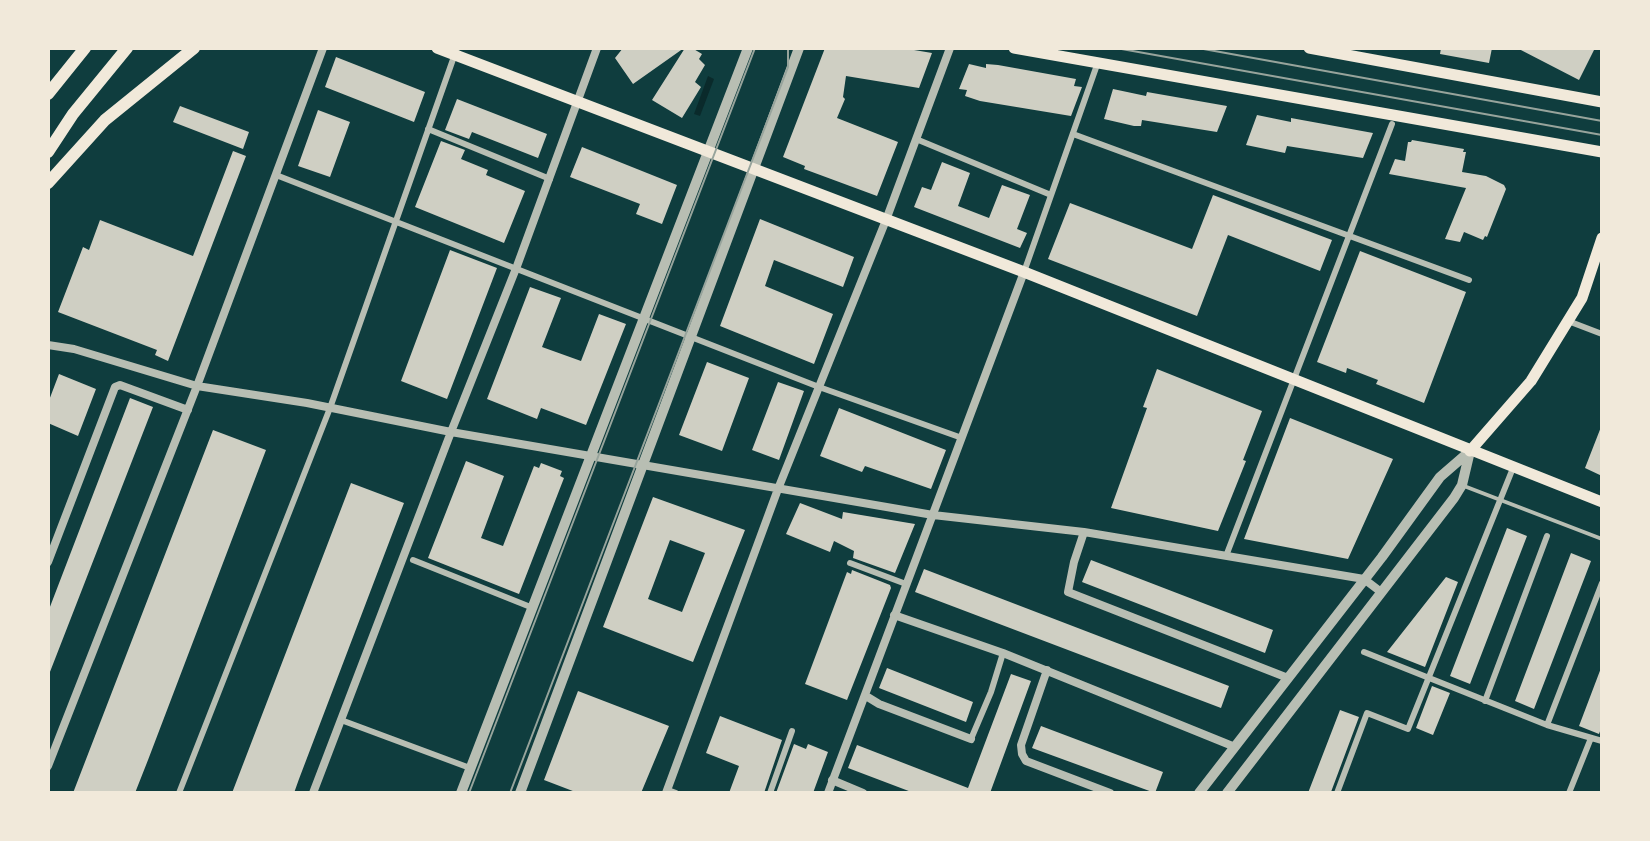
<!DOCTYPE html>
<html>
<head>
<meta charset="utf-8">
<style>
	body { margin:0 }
	#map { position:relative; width:1650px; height:841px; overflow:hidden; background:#0f3d3e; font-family:Lora,serif }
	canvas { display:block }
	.frame { position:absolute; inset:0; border:50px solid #f1e9da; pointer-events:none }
</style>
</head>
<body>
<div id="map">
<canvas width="1650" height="841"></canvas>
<div class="frame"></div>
</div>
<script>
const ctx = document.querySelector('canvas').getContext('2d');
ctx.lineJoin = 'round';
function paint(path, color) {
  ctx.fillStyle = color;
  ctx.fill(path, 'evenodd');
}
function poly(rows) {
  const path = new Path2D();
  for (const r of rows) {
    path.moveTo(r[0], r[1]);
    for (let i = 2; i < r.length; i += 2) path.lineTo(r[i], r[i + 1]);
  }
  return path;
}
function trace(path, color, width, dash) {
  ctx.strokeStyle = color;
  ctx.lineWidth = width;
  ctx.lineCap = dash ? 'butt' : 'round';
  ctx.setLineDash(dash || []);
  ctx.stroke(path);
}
const water = poly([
	[708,76,714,79,700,116,694,114]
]);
const building = poly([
	[623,48,684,48,633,84,615,58],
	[685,48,692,48,702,54,699,59,705,65,695,82,701,87,682,118,652,100],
	[825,48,902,48,932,53,919,88,846,76,843,97,845,99,837,118,898,142,877,196,804,169,805,166,783,157],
	[1441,48,1492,48,1489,63,1440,54],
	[1517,48,1595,48,1579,80],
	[336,57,425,92,414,122,325,87],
	[969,64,986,68,986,64,998,65,1076,79,1074,86,1082,87,1071,116,980,101,965,96,967,90,959,89],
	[1113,89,1146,96,1147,92,1227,106,1217,132,1142,120,1141,126,1134,126,1104,119],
	[457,99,547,134,538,158,472,132,469,139,445,130],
	[180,106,249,132,243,149,173,122],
	[318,110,350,122,330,177,298,166],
	[1257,115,1291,122,1291,118,1373,133,1363,158,1287,146,1285,153,1246,145],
	[1412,140,1464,149,1463,152,1466,152,1462,172,1486,176,1504,185,1506,189,1487,237,1485,236,1483,240,1464,232,1460,242,1445,239,1466,188,1389,174,1395,159,1405,161,1408,142,1411,142],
	[441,141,465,150,461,159,488,170,486,175,525,191,504,243,415,207],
	[582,147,677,185,662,224,636,214,640,204,570,177],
	[233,151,246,156,168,361,155,355,157,350,58,312,83,247,89,250,100,220,193,256],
	[942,162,970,173,958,206,989,218,1002,185,1030,195,1017,229,1027,233,1020,248,914,207,922,187,931,190],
	[1213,195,1332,240,1320,271,1228,235,1197,316,1048,259,1070,203,1192,249],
	[760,219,854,257,843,287,774,260,765,286,833,314,814,364,720,326],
	[450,250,497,268,447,399,401,381],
	[1360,251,1466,292,1424,403,1376,384,1378,380,1347,368,1346,373,1317,362],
	[530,287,561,298,542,347,581,361,599,314,626,324,586,425,541,408,537,419,487,399],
	[707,362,749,378,722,451,679,435],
	[1157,369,1262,411,1243,460,1246,461,1218,531,1111,508,1147,408,1143,407],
	[59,374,96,389,78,436,48,423,48,403],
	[778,382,804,391,779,460,752,450],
	[130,398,153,407,48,677,48,612],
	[839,408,946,450,931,489,865,466,862,472,820,456],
	[1290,418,1393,459,1348,559,1244,539],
	[1601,427,1602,428,1602,476,1585,468],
	[213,430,266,450,148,760,135,793,73,793],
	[466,461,504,476,481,538,503,546,534,466,539,468,541,463,562,471,560,476,564,478,519,594,428,558],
	[351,483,404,503,299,779,294,793,232,793],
	[653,497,745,530,693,662,603,627],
	[670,540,705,553,682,612,648,599],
	[800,503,842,519,843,512,915,524,895,573,853,558,854,551,834,541,830,552,786,534],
	[1507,528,1527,536,1470,684,1450,676],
	[1571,553,1591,561,1534,709,1515,701],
	[1091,560,1273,630,1265,653,1082,582],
	[924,569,1229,686,1221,708,915,592],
	[852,570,890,585,891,588,847,700,805,684,847,572,851,574],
	[1446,577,1458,582,1425,667,1387,652],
	[887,668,973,702,966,722,879,688],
	[1601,668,1602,726,1599,734,1579,726],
	[1011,674,1031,681,990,793,914,793,848,768,857,745,968,788],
	[1432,686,1450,693,1433,735,1416,728],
	[578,691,669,726,641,793,578,793,544,780],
	[1340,710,1359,717,1331,792,1308,793],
	[720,716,782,740,764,793,729,793,739,766,706,753],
	[1041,726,1163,772,1155,793,1032,748],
	[794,744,806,749,808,744,828,752,813,793,776,793]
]);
const service = poly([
	[1464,486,1602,539]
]);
const pedestrian = poly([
	[428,129,550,179],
	[1073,134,1469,280],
	[916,139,1051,195],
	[276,175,819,387,962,438],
	[1024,272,1098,62],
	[1568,321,1602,334],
	[1226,556,1392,124],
	[413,560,528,606],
	[850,563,906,584],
	[1364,652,1547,725,1602,741],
	[1485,701,1547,536],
	[341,720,470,768],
	[1547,725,1602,583],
	[971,739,991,692,1003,653],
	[668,790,676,793],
	[179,793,330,408,457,48],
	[770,793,792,731],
	[1337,793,1367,713,1408,729,1513,468],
	[1569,793,1591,738]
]);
const minor = poly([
	[48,345,74,349,197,386,307,403,451,432,933,515,1084,532,1364,579,1381,592],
	[1084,532,1074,562,1068,592,1288,678],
	[48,562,115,387,120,385,188,410],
	[894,615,1003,653,1235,747],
	[1047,670,1021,745,1022,754,1026,761,1110,793],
	[866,696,879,704,971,739],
	[48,766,197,386,323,48],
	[832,780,863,793],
	[313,793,451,432,517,266,597,48],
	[666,793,778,489,886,220,950,48],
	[828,793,1024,272]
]);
const tertiary = poly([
	[461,793,748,48],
	[520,793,799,48],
	[1199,793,1382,557,1440,477,1470,451],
	[1227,793,1454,498,1462,485,1470,451]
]);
const secondary = poly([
	[437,48,1024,272,1602,502],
	[1014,48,1602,152],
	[1309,48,1602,102],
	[1470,451,1531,381,1582,298,1602,238]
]);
const trunk = poly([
	[48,94,85,48],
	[48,152,73,114,127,48],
	[48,183,105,120,194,48]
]);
const tram = poly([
	[1116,48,1602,135],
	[1198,48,1602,121],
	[469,793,755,48],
	[510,793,788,67,788,48]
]);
paint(water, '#0a2a2b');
paint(building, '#cfcfc3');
trace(service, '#b8beb3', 4);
trace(pedestrian, '#b8beb3', 6);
trace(minor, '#b8beb3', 8);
trace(tertiary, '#b8beb3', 10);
trace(secondary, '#f1e9da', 11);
trace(trunk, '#f1e9da', 12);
trace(tram, '#97a49c', 2);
</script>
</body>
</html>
